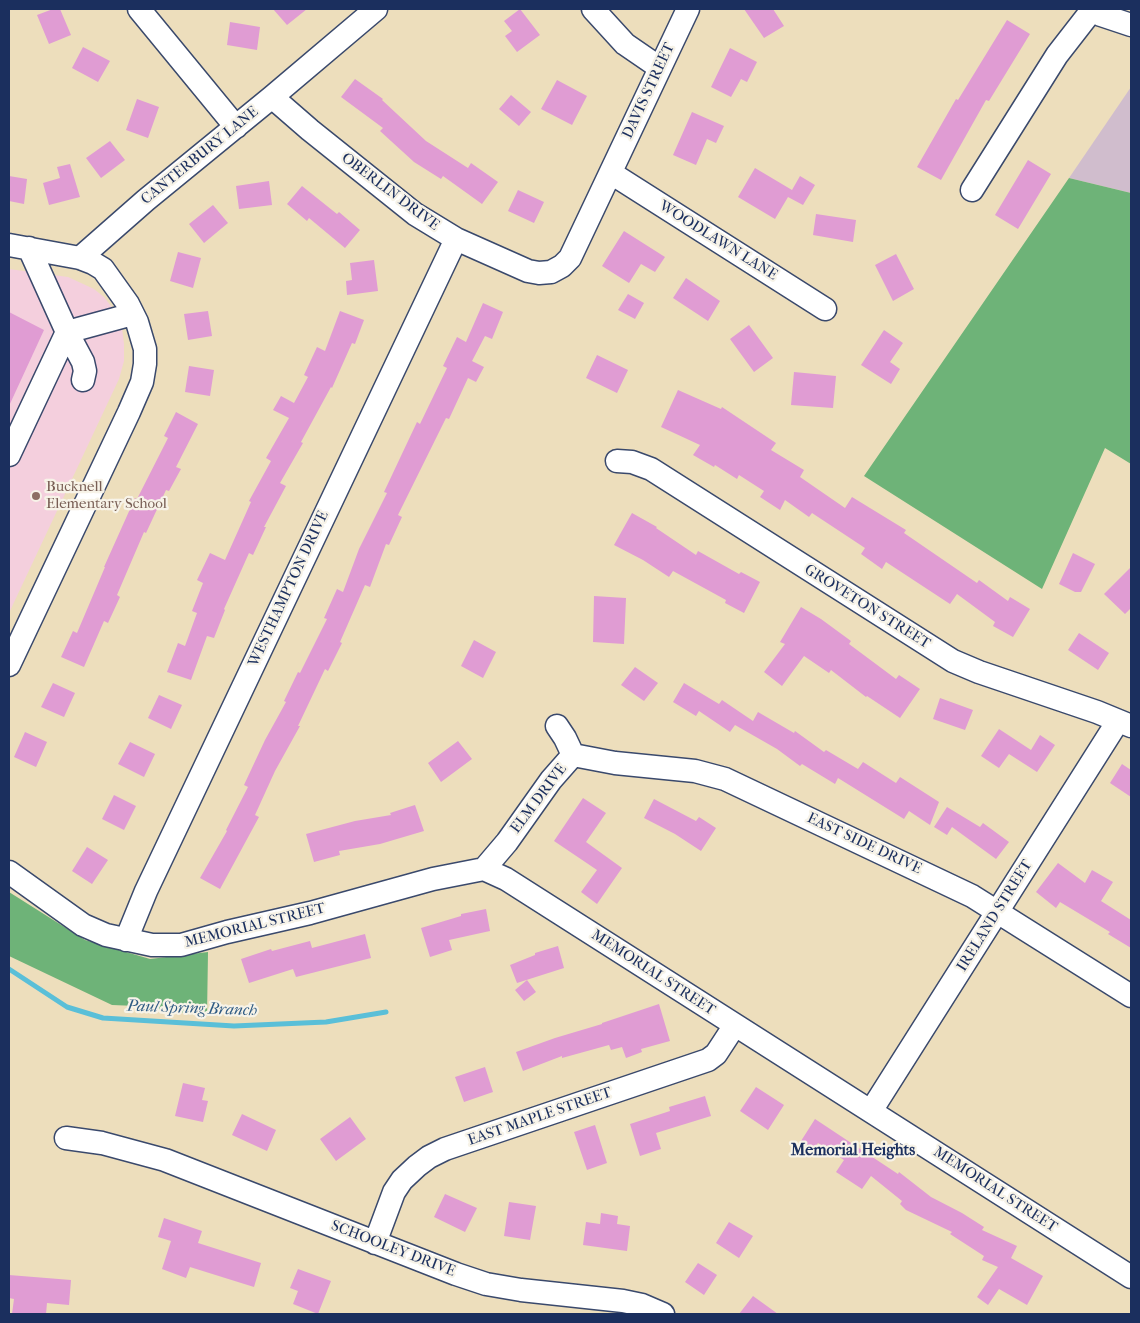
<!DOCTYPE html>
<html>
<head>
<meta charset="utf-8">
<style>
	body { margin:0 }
	#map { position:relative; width:1140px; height:1323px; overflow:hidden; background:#eddebc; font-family:"IM FELL French Canon",serif }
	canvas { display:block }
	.frame { position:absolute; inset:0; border:10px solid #1b2f5e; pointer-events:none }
</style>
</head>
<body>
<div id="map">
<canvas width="1140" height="1323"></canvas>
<div class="frame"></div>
</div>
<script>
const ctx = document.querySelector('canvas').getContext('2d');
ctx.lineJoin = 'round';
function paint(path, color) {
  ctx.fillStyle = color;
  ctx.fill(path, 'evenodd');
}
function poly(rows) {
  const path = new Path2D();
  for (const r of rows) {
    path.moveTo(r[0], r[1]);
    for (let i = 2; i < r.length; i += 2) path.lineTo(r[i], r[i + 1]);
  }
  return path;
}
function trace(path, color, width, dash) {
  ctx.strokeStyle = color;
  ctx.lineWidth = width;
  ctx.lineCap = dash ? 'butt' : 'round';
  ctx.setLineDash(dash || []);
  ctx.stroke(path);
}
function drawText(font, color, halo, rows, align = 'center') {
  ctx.font = font + ' "IM FELL French Canon",serif';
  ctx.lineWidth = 4.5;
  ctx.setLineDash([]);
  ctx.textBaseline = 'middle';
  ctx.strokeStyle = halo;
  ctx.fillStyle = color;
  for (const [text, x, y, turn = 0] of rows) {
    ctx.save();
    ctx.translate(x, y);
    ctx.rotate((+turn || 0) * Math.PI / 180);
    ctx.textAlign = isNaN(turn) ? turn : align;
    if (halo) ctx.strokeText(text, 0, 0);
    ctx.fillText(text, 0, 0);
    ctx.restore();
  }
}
const built = poly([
	[9,269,68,277,94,289,104,297,117,314,122,328,124,344,124,361,119,379,9,613]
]);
const industrial = poly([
	[1131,87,1131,193,1069,178]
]);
const forest = poly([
	[1069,178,1131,193,1131,464,1105,448,1042,589,864,476],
	[9,892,85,940,150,959,208,952,207,1016,137,1006,112,1005,9,956]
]);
const stream = poly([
	[9,969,67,1007,103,1018,234,1026,326,1022,386,1012]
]);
const building = poly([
	[53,9,60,9,71,35,49,44,37,15],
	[273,9,307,9,287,25],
	[520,9,540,35,517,52,505,36,512,31,504,21],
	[744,9,773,9,784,26,764,38],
	[1007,20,1030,34,989,101,986,100,941,180,917,167,956,99,958,100],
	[230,22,260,27,257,50,227,45],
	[83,47,110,61,98,82,72,68],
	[730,48,757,62,747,82,741,79,731,97,711,87],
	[355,79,383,99,382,100,426,141,468,168,471,163,498,182,482,204,443,176,441,179,414,162,380,131,383,128,341,97],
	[557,80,587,96,572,125,541,109],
	[511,95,531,112,519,126,499,109],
	[137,99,159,107,148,138,126,130],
	[692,112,724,126,716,143,707,139,696,165,673,155],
	[110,141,125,160,101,178,86,158],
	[1028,160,1051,174,1018,229,995,215],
	[70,164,80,197,49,205,43,183,60,178,57,167],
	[755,168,792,190,800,176,815,185,803,205,788,197,775,219,738,197],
	[9,176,27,179,24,204,9,201],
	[269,181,272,205,239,209,236,186],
	[302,186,337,214,339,212,360,230,345,248,309,218,307,221,287,204],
	[518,190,544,202,534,223,508,211],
	[213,205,228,223,204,243,189,224],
	[816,214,856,220,853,242,813,235],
	[624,231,665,257,655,272,641,264,629,283,602,266],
	[178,252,201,258,193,288,170,281],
	[896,254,914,289,893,301,875,265],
	[374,260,378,291,347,295,346,281,352,280,350,263],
	[686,278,720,301,708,321,673,298],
	[628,294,644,303,635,319,618,310],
	[483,303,503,312,492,339,485,336,472,361,484,367,476,382,468,378,449,419,446,418,398,515,402,517,389,545,386,544,370,587,365,585,340,642,342,643,328,671,325,669,298,726,300,726,275,771,255,815,259,817,220,889,200,878,227,831,226,830,248,787,244,785,265,740,286,702,284,701,298,672,300,673,327,619,324,618,337,589,343,592,359,549,387,493,384,492,417,422,420,424,447,368,443,366,457,337,466,342],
	[208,311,212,336,188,340,184,314],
	[340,311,364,320,355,344,352,343,332,388,331,387,301,442,303,443,280,483,286,486,264,527,266,527,253,555,249,553,224,609,225,610,214,638,207,636,191,680,167,672,178,643,185,646,197,613,192,611,203,583,197,580,210,553,225,560,251,502,249,501,271,461,266,458,289,418,273,410,281,396,294,403,308,377,304,375,317,347,325,351],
	[9,312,44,330,9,406],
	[749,325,773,358,754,372,730,339],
	[884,330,903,343,890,362,900,369,891,384,861,365],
	[597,355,628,370,617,393,586,378],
	[189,366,214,370,210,396,185,392],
	[794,372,836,376,833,408,791,405],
	[678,390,721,409,722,407,776,443,771,450,804,470,800,477,845,508,852,497,906,530,904,533,977,583,979,580,1008,601,1010,597,1030,609,1013,637,993,626,995,622,957,594,950,604,886,562,882,569,861,554,865,548,812,513,809,517,785,500,780,510,760,497,764,491,739,475,737,479,715,465,714,467,693,455,700,445,661,427],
	[176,412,198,424,176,467,181,469,169,491,166,490,146,533,144,532,117,595,120,597,108,623,104,621,84,667,61,657,73,631,77,633,105,567,104,567,135,498,137,499,168,438,164,436],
	[632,513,657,527,656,528,696,555,698,551,739,574,741,572,760,582,744,613,725,603,726,600,673,571,669,577,643,560,614,545],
	[1073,553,1095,564,1081,592,1075,592,1059,584],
	[1131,567,1131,608,1125,614,1104,594],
	[594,596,626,598,624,644,593,642],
	[801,607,821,619,851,641,849,644,896,679,899,675,920,689,900,718,867,696,866,697,831,670,829,673,804,656,782,686,764,672,785,644,780,642],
	[1079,633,1109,653,1098,670,1068,650],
	[474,640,496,652,483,678,461,666],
	[635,667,658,683,644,701,621,685],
	[53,683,75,693,64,717,41,707],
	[684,683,719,704,722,700,753,721,758,712,794,733,795,731,824,752,826,750,858,769,863,762,896,783,900,777,939,802,930,825,909,811,904,819,838,778,835,784,802,764,800,766,777,749,735,725,730,732,699,711,696,716,673,702],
	[159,695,182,705,171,729,148,718],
	[940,698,973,710,965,730,933,719],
	[999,729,1031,750,1040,735,1055,745,1037,772,1009,754,999,768,981,756],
	[25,732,47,742,36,767,14,757],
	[458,741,472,759,441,782,428,763],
	[130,742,155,754,144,777,118,764],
	[1122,764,1131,770,1131,797,1110,783],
	[114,795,136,806,124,830,102,819],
	[583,798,606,813,586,842,622,868,597,904,581,892,597,870,554,841],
	[654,799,696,821,699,817,716,828,701,851,675,834,644,818],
	[415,805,424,831,380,844,339,851,340,855,314,862,306,834,355,821,391,815,390,813],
	[947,807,980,827,983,823,1009,842,996,859,952,827,947,835,934,827],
	[87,847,108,860,92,884,72,871],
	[1058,863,1085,883,1092,870,1113,882,1101,901,1131,920,1131,948,1108,934,1110,932,1060,902,1056,908,1036,892],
	[486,909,490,931,449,940,452,950,430,957,421,928,461,916,461,914],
	[365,934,371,958,296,977,293,969,249,983,241,959,271,949,272,951,310,941,312,948],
	[558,946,564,968,517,983,510,965,535,955,535,953],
	[527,980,536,992,524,1001,515,990],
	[659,1004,670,1041,641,1049,642,1052,626,1058,622,1047,611,1050,609,1045,562,1058,562,1056,523,1071,516,1052,555,1038,602,1024,602,1023],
	[485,1067,493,1092,464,1102,455,1077],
	[183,1083,205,1088,202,1100,208,1101,203,1122,175,1116],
	[756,1087,784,1105,768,1130,740,1111],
	[705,1096,711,1116,656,1133,661,1149,640,1156,630,1124,670,1111,669,1107],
	[242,1114,276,1130,267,1151,232,1135],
	[350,1117,366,1139,336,1161,320,1139],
	[815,1119,898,1174,899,1172,931,1197,962,1213,984,1227,982,1230,1017,1246,1011,1258,1043,1276,1027,1305,999,1289,988,1305,977,1297,998,1267,982,1260,984,1256,950,1234,952,1232,906,1210,900,1204,902,1201,871,1176,862,1189,836,1172,844,1160,818,1143,814,1149,801,1141],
	[595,1125,607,1163,587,1170,574,1132],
	[445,1194,477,1208,465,1232,434,1217],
	[509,1202,536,1206,530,1240,504,1236],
	[601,1213,618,1216,617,1224,630,1226,627,1251,583,1245,586,1222,600,1224],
	[164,1218,202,1231,198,1243,261,1263,254,1287,190,1267,186,1278,162,1269,171,1241,158,1237],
	[729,1222,753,1236,739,1258,716,1243],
	[698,1263,717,1275,704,1295,685,1282],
	[298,1269,331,1281,318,1314,293,1304,298,1291,290,1288],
	[9,1275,71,1280,69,1305,47,1303,46,1314,12,1314,14,1299,9,1298],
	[753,1296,778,1314,739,1314]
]);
const minor = poly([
	[139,9,236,127],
	[593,9,625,44,660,68],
	[1090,9,1101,15,1131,25],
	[272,97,310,130,415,214,456,239,528,271,539,273,551,272,562,266,570,258,688,9],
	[611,173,825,309],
	[972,190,1057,55,1092,10],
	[9,245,80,258,93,263,103,269,128,304,137,322,145,349,145,364,142,382,129,412,9,665],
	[80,258,146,200,272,97,376,9],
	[83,380,85,371,83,362,67,332,133,314],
	[9,455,67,332,29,248],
	[617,461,632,462,651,469,953,661,979,672,1097,712,1131,726],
	[557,726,565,738,573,755],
	[573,755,615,763,695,771,725,779,972,896,1131,996],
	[484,869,507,842,551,780,573,755],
	[9,872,83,925,106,935,152,945,181,945,227,932,310,913,433,879,484,869,506,879,1131,1277],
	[126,940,146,891,456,239],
	[871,1111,1118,721],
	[66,1138,102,1143,165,1160,456,1274,486,1284,521,1290,623,1301,642,1305,663,1314],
	[375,1243,394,1192,402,1180,417,1166,429,1157,445,1149,708,1060,716,1054,735,1025]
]);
const markers = [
	[36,496,5,"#8d6e63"]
];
const streetNames = [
	["DAVIS STREET",649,91,-65],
	["CANTERBURY LANE",200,156,-39],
	["OBERLIN DRIVE",390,192,37],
	["WOODLAWN LANE",718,241,32],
	["WESTHAMPTON DRIVE",289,589,-65],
	["GROVETON STREET",867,607,32],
	["ELM DRIVE",539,799,-53],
	["EAST SIDE DRIVE",864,844,25],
	["IRELAND STREET",995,916,-58],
	["MEMORIAL STREET",255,926,-14],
	["MEMORIAL STREET",653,973,33],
	["EAST MAPLE STREET",540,1117,-19],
	["MEMORIAL STREET",995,1190,33],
	["SCHOOLEY DRIVE",393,1249,21]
];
const educationNames = [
	["Bucknell",46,487],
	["Elementary School",46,504]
];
const waterNames = [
	["Paul Spring Branch",192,1009,2]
];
const neighbourhoodNames = [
	["Memorial Heights",853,1151]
];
paint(built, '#f4cfdd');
paint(industrial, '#d0bdcd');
paint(forest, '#6eb378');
trace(stream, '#5abfd8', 5);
paint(building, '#e09cd3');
trace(minor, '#3a496c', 25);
trace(minor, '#fff', 22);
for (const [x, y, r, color] of markers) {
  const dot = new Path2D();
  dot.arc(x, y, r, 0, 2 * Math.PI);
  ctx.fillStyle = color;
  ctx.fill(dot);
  trace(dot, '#f7f3e8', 2);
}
drawText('15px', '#1b2f5e', '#f7f3e8', streetNames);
drawText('15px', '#785e54', '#f7f3e8', educationNames, 'left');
drawText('italic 16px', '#2e5a83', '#f7f3e8', waterNames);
drawText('bold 16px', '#1b2f5e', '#f7f3e8', neighbourhoodNames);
</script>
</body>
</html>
